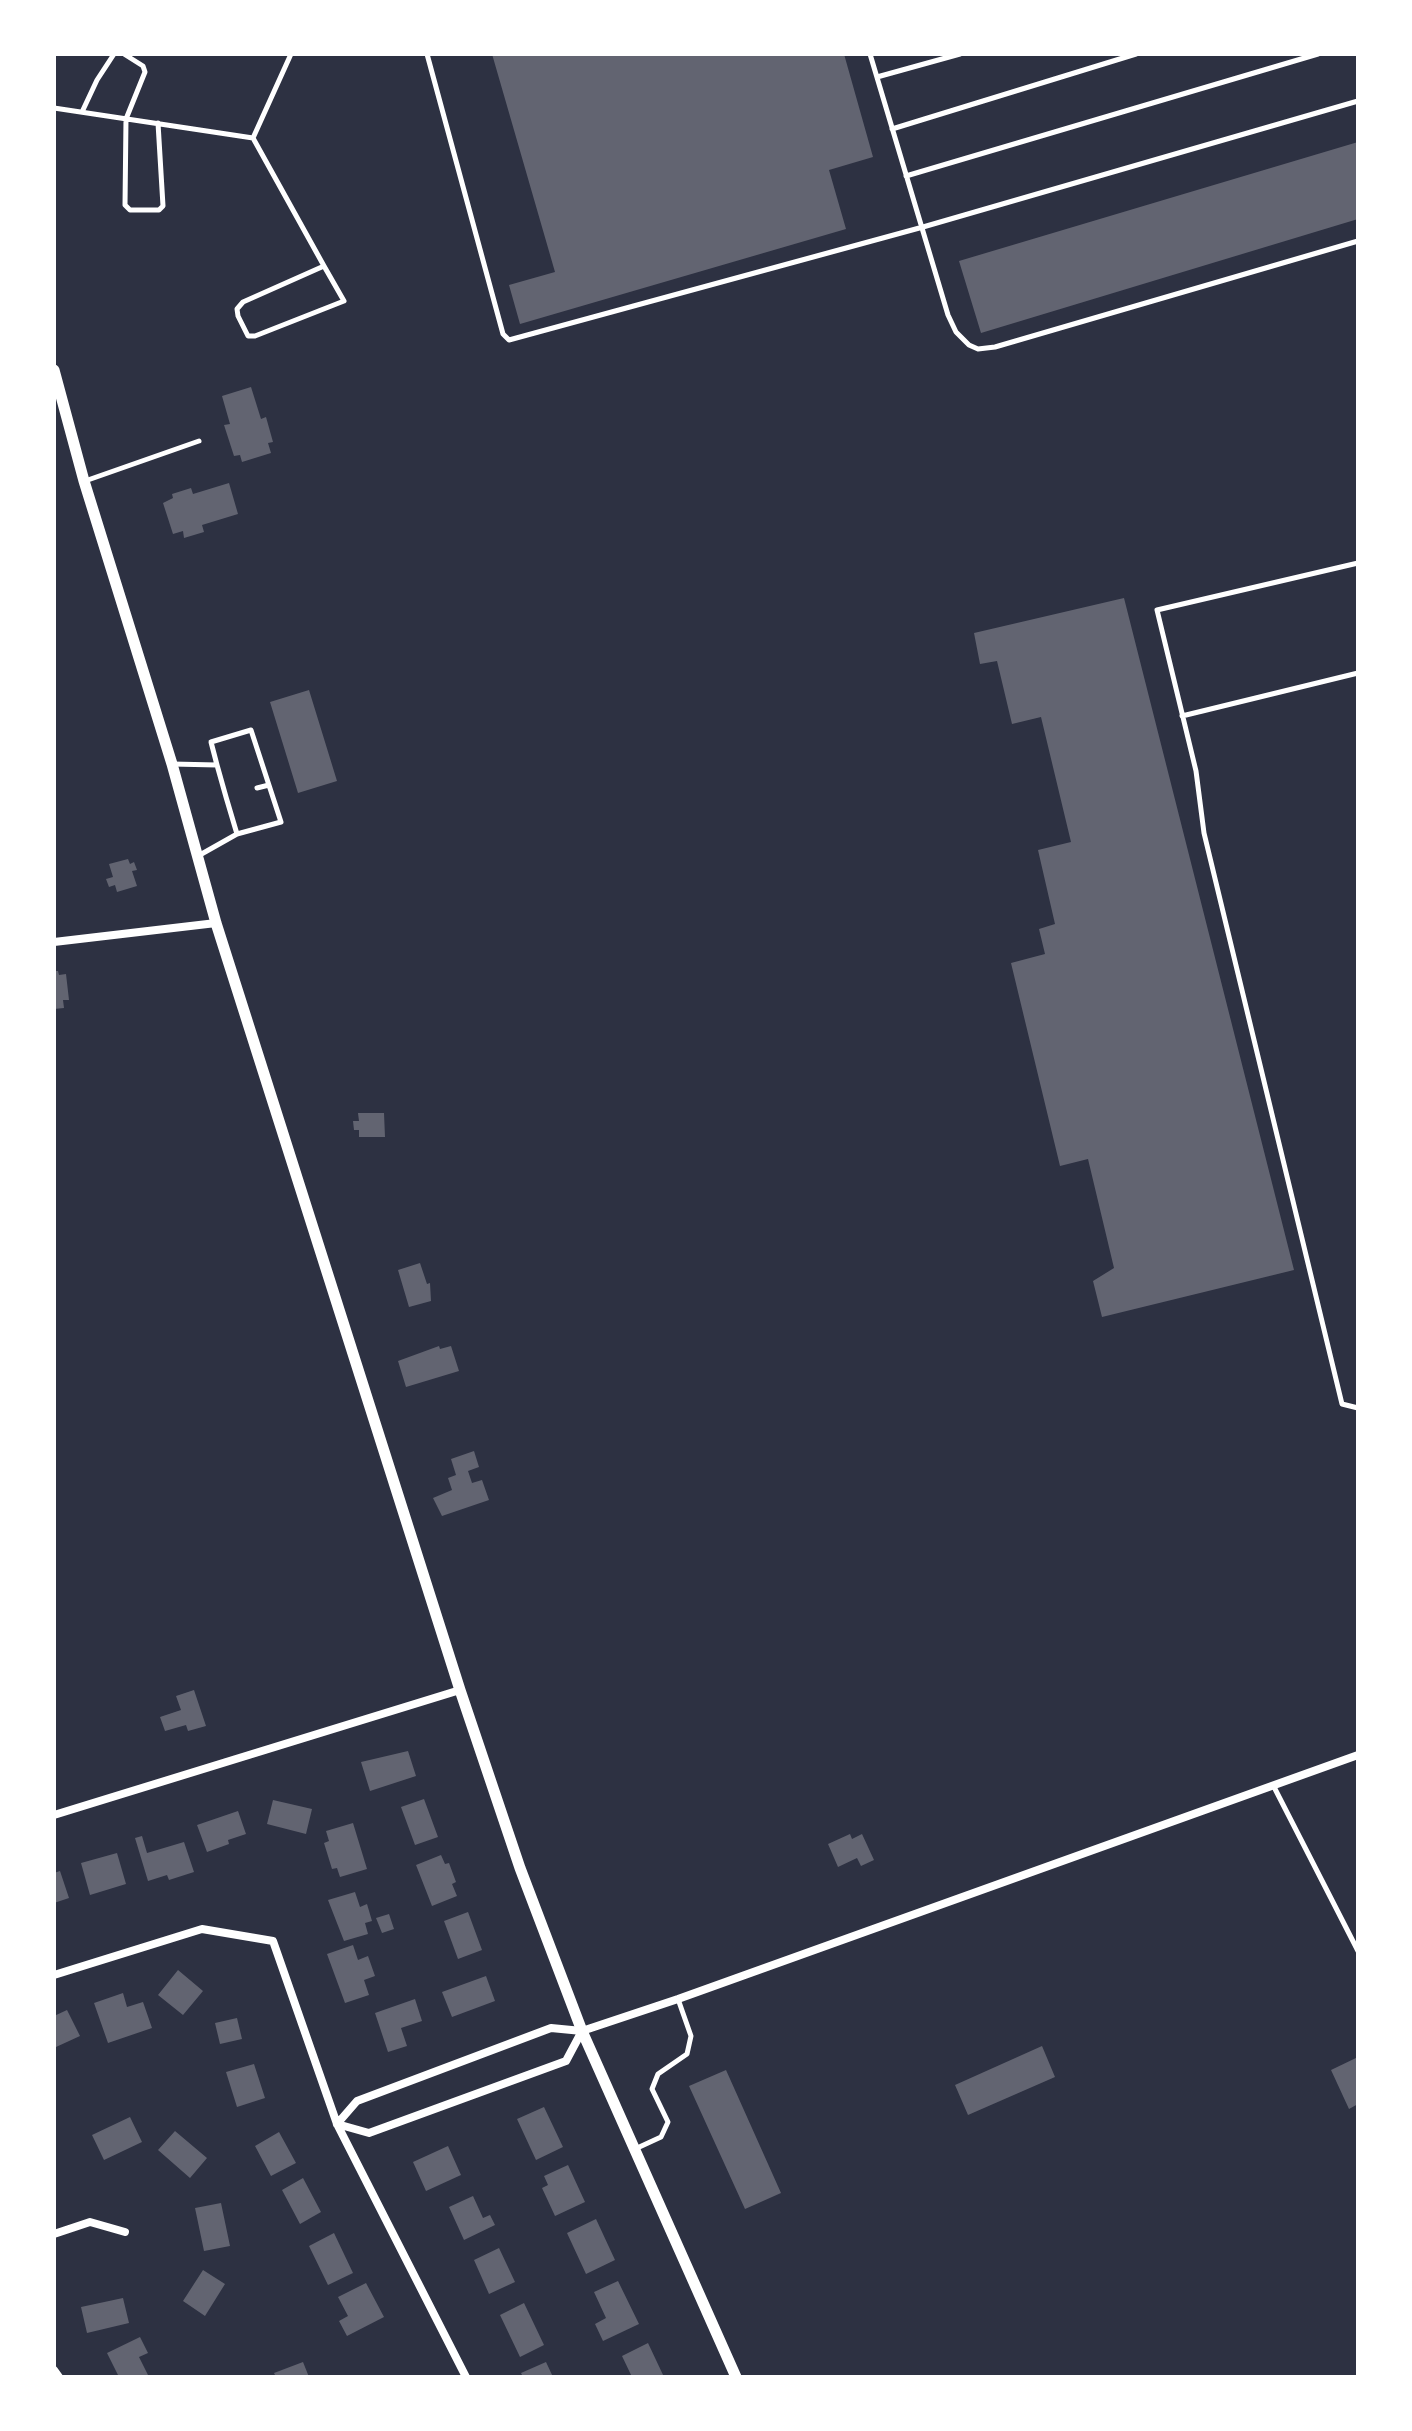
<!DOCTYPE html>
<html>
<head>
<meta charset="utf-8">
<style>
	body { margin:0 }
	#map { position:relative; width:1412px; height:2431px; overflow:hidden; background:#2d3142; font-family:"PT Sans",sans-serif }
	canvas { display:block }
	.frame { position:absolute; inset:0; border:56px solid #fff; pointer-events:none }
</style>
</head>
<body>
<div id="map">
<canvas width="1412" height="2431"></canvas>
<div class="frame"></div>
</div>
<script>
const ctx = document.querySelector('canvas').getContext('2d');
ctx.lineJoin = 'round';
function paint(path, color) {
  ctx.fillStyle = color;
  ctx.fill(path, 'evenodd');
}
function poly(rows) {
  const path = new Path2D();
  for (const r of rows) {
    path.moveTo(r[0], r[1]);
    for (let i = 2; i < r.length; i += 2) path.lineTo(r[i], r[i + 1]);
  }
  return path;
}
function trace(path, color, width, dash) {
  ctx.strokeStyle = color;
  ctx.lineWidth = width;
  ctx.lineCap = dash ? 'butt' : 'round';
  ctx.setLineDash(dash || []);
  ctx.stroke(path);
}
const building = poly([
	[492,54,844,54,873,157,829,170,846,229,520,324,509,285,555,272],
	[1358,142,1358,219,981,333,959,261],
	[251,387,261,419,266,417,273,442,268,443,271,453,242,462,240,455,234,456,224,425,230,424,222,396],
	[229,483,238,514,202,525,204,532,184,538,183,531,173,534,163,503,173,498,172,494,191,488,193,494],
	[1124,598,1294,1270,1102,1317,1093,1281,1114,1268,1088,1159,1060,1166,1011,963,1045,954,1039,929,1055,924,1038,850,1071,842,1041,717,1012,724,997,661,980,664,974,633],
	[309,690,337,781,298,793,270,702],
	[128,859,130,864,134,862,137,870,132,871,137,886,117,892,115,885,109,887,106,879,113,877,109,864],
	[54,971,58,971,59,975,66,974,69,1000,63,1000,64,1008,54,1009],
	[358,1113,384,1113,385,1137,359,1137,359,1130,354,1130,353,1121,359,1121],
	[420,1263,427,1284,430,1283,431,1301,409,1307,398,1270],
	[439,1346,440,1349,451,1346,459,1371,406,1387,398,1361],
	[474,1451,479,1467,468,1471,472,1483,482,1480,489,1500,442,1516,433,1498,452,1490,448,1478,456,1475,451,1459],
	[194,1690,206,1726,188,1731,186,1725,165,1731,160,1717,181,1710,176,1696],
	[408,1751,416,1776,370,1791,361,1762],
	[424,1799,438,1837,415,1845,401,1807],
	[273,1800,312,1809,306,1834,267,1824],
	[238,1811,246,1834,228,1840,229,1844,207,1852,197,1825],
	[353,1823,367,1869,340,1877,337,1868,332,1869,324,1843,329,1841,326,1831],
	[850,1834,852,1839,862,1834,874,1860,861,1866,857,1858,838,1867,828,1844],
	[142,1836,147,1853,184,1842,194,1872,169,1880,167,1875,148,1881,135,1838],
	[117,1853,126,1884,90,1895,81,1863],
	[441,1855,445,1864,449,1863,456,1882,452,1884,457,1896,432,1906,416,1865],
	[60,1871,69,1898,54,1903,54,1873],
	[355,1892,360,1907,367,1904,372,1921,365,1923,368,1934,344,1941,328,1900],
	[468,1912,482,1950,458,1959,444,1921],
	[389,1914,394,1929,382,1933,376,1918],
	[353,1945,358,1960,368,1956,375,1976,364,1980,369,1995,345,2003,327,1954],
	[178,1970,203,1991,183,2015,158,1995],
	[486,1976,495,2001,452,2017,442,1992],
	[123,1993,127,2007,143,2002,152,2028,108,2043,94,2003],
	[415,1999,422,2021,401,2028,407,2046,388,2052,375,2013],
	[67,2010,80,2036,56,2047,54,2016],
	[237,2018,242,2039,220,2044,215,2023],
	[1042,2046,1055,2077,968,2115,955,2085],
	[1358,2057,1358,2104,1349,2109,1331,2070],
	[254,2064,265,2098,237,2107,226,2072],
	[726,2070,781,2193,745,2209,689,2086],
	[544,2107,563,2147,536,2160,517,2119],
	[130,2117,142,2142,104,2160,92,2135],
	[175,2131,207,2158,190,2178,158,2150],
	[279,2132,296,2163,271,2176,255,2146],
	[448,2146,461,2175,426,2191,413,2162],
	[568,2165,585,2202,555,2216,542,2188,548,2185,544,2176],
	[303,2178,321,2212,300,2224,282,2190],
	[473,2196,483,2218,490,2215,495,2225,464,2240,449,2207],
	[221,2203,230,2246,204,2251,195,2208],
	[596,2219,615,2260,586,2274,567,2233],
	[334,2233,353,2273,328,2285,309,2246],
	[499,2248,515,2282,489,2294,474,2260],
	[203,2270,225,2284,205,2316,183,2301],
	[618,2281,639,2324,603,2341,595,2324,606,2318,594,2292],
	[366,2283,384,2317,347,2336,339,2321,348,2316,338,2297],
	[123,2298,129,2323,87,2333,81,2307],
	[524,2303,544,2345,520,2357,500,2315],
	[140,2337,148,2353,139,2357,149,2377,119,2377,107,2353],
	[648,2343,664,2377,632,2377,622,2356],
	[303,2362,309,2377,276,2377,274,2373],
	[546,2362,553,2377,523,2377,521,2373]
]);
const service = poly([
	[124,54,143,66,145,72,126,119,125,205,130,210,159,210,163,206,158,123],
	[291,54,253,138,324,266,344,301,255,336,248,336,238,316,237,309,243,302,324,266],
	[427,54,503,334,509,340,923,227,1358,101],
	[870,54,948,315,956,332,969,345,978,349,995,347,1358,241],
	[877,77,960,54],
	[54,108,253,138],
	[82,112,97,80,114,54],
	[892,129,1136,54],
	[906,176,1318,54],
	[85,481,199,441],
	[1358,563,1157,610,1196,771,1204,833,1342,1404,1358,1408],
	[1182,716,1358,673],
	[172,764,217,765,226,797,237,834,198,856],
	[217,765,211,742,251,730,281,822,237,834],
	[257,788,269,785],
	[1273,1785,1358,1951],
	[635,2149,661,2137,668,2122,652,2089,658,2074,687,2054,691,2036,678,1999]
]);
const minor = poly([
	[54,942,216,923],
	[54,1815,460,1690],
	[54,1975,202,1929,273,1941,337,2124,466,2377],
	[337,2124,357,2101,551,2028,582,2031,678,1999,1358,1755],
	[337,2124,369,2133,566,2061,582,2031],
	[54,2234,90,2222,125,2232],
	[54,2370,59,2377]
]);
const tertiary = poly([
	[54,370,84,481,172,764,216,923,460,1690,520,1868,582,2031,736,2377]
]);
paint(building, '#626471');
trace(service, '#fff', 5);
trace(minor, '#fff', 8);
trace(tertiary, '#fff', 11);
</script>
</body>
</html>
